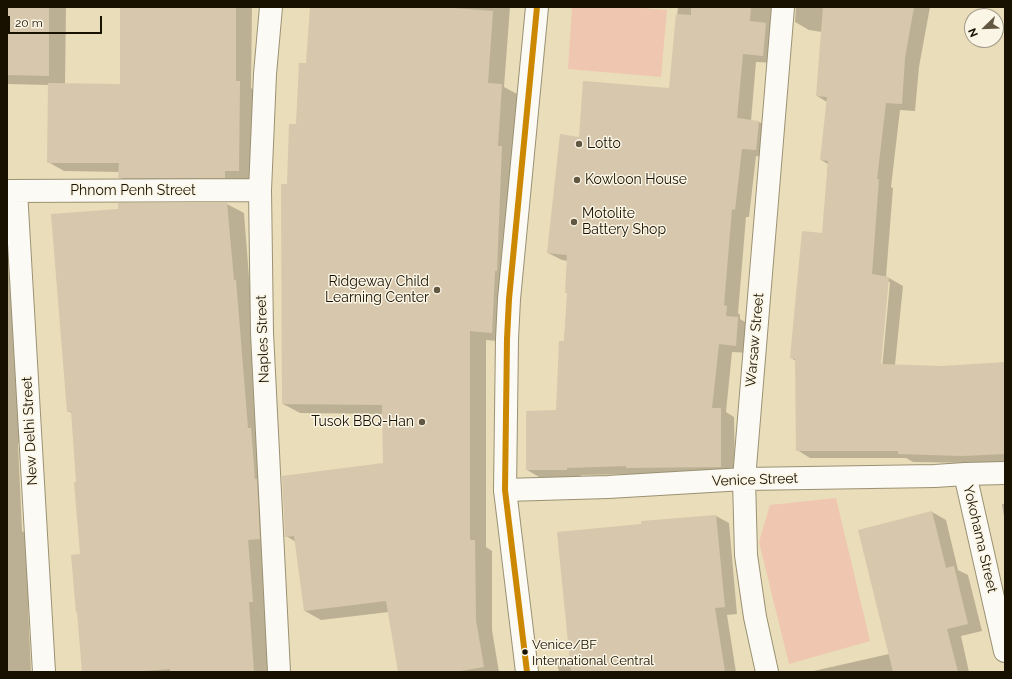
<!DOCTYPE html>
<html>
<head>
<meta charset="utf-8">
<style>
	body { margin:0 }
	#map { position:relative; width:1012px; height:679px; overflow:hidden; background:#eaddb9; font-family:Raleway,sans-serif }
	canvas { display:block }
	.frame { position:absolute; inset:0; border:8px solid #191100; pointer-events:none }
	.north { position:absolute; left:964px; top:8px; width:40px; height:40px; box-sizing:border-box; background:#fbf5e5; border:1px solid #a19a89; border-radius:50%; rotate:247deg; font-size:11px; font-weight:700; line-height:16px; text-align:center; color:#191100 }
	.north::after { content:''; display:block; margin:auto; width:14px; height:18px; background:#625841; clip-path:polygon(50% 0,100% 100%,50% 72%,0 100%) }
	.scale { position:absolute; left:8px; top:16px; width:94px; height:18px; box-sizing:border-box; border:2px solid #191100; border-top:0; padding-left:5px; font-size:12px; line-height:14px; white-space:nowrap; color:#191100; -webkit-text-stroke:3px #fbf5e5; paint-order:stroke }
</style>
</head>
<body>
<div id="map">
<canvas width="1012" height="679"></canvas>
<div class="frame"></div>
<div class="north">N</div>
<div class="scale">20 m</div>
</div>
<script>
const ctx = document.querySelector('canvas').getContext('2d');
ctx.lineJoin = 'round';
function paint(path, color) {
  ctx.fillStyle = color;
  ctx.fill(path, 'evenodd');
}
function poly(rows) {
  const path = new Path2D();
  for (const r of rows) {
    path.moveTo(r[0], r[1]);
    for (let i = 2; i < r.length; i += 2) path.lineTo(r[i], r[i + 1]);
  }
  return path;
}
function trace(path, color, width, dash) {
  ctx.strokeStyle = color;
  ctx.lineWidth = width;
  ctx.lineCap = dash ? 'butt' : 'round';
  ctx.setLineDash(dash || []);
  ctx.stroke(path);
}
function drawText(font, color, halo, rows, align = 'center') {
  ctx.font = font + ' Raleway,sans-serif';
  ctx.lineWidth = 3;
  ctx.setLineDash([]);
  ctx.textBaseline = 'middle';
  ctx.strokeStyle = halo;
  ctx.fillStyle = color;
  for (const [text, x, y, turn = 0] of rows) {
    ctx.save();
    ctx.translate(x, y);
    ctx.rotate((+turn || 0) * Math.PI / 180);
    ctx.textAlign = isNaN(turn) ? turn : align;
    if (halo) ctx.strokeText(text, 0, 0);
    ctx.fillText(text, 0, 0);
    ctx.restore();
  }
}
const green = poly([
	[572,7,632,7,667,10,661,77,568,69],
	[836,498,870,641,789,664,759,542,770,505]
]);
const shadow = poly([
	[7,7,66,7,65,85,121,86,121,7,252,7,251,88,256,91,255,179,135,187,119,177,120,172,64,171,48,162,49,85,7,84],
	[311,7,510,7,504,87,519,95,508,342,486,340,486,547,492,551,492,630,499,672,399,672,389,612,321,620,305,611,296,542,286,536,384,464,383,414,300,413,283,404,288,185,307,64],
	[678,7,787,7,777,63,756,62,751,121,759,122,773,129,770,158,756,156,749,217,746,217,738,313,740,315,740,319,752,326,749,353,732,352,726,412,734,417,735,474,641,475,638,474,581,475,581,477,541,478,527,470,557,411,564,342,568,293,566,293,568,261,562,260,548,253,580,138,670,89],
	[796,7,930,7,919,67,915,111,900,110,891,187,893,188,886,277,889,278,903,286,895,365,942,367,1005,363,1005,462,976,463,913,462,906,458,810,458,797,450,796,361,791,358,823,234,828,164,821,160,827,102,817,96,822,32,809,30,795,22],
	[888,282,890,282,882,369,880,369],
	[119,204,227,204,244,213,250,290,252,291,270,672,83,672,78,613,77,612,81,555,77,483,72,413,68,411,119,210],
	[7,223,22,443,18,443,22,531,31,537,33,605,28,605,31,672,7,672],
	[1002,504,1005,504,1005,523],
	[932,512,946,520,958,570,968,575,982,631,961,636,969,672,809,672,889,654],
	[716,516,729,523,737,614,727,615,736,672,559,672,557,663,570,661,642,525]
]);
const building = poly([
	[7,7,49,7,49,76,7,75],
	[120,7,236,7,236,81,240,81,239,171,225,171,225,178,118,178,119,163,47,163,48,83,120,84],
	[310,7,440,7,493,11,488,83,502,84,498,146,502,146,497,271,495,271,492,333,470,331,470,540,475,540,476,620,484,667,455,672,398,672,386,601,304,611,294,536,285,537,282,476,383,463,382,405,282,404,281,184,287,184,289,124,296,124,299,63,306,63],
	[691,7,751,7,750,21,766,23,763,56,743,54,737,118,759,121,756,150,742,149,735,210,732,209,724,305,727,306,726,316,738,317,736,346,719,344,712,408,721,408,721,467,626,468,626,466,567,468,567,470,526,470,526,411,556,410,559,341,564,341,567,293,565,293,567,255,547,253,560,134,579,137,583,81,669,88,676,14,691,15],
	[823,7,914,7,905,58,902,104,886,103,877,179,879,179,872,274,889,277,881,364,942,366,1005,362,1005,454,962,456,898,454,898,451,796,451,795,359,790,358,802,231,822,233,828,161,820,160,827,97,816,96],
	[118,203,227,203,234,280,236,280,248,428,251,428,255,479,257,479,260,539,248,540,253,602,249,602,254,672,170,672,170,669,130,672,82,672,77,612,76,613,71,555,80,554,74,482,76,482,71,411,67,412,51,214,118,209],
	[932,511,946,568,954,566,968,624,947,629,958,672,893,672,858,530],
	[716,515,725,607,715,608,725,672,571,672,557,532,641,524,641,521]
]);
const street = poly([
	[271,7,265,74,260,190,262,333,279,672],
	[7,191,260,190],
	[16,191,44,672],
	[965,474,1005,651],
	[505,490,608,487,744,479,935,476,965,474,1005,473],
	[767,672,755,617,746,555,744,479,783,7]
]);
const secondary = poly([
	[527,672,505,490,507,339,509,299,537,7]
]);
const bus1 = poly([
	[527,672,505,490,507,339,509,299,537,7]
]);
const markers = [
	[579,144,4,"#625841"],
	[577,180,4,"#625841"],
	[574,222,4,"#625841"],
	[437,290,4,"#625841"],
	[422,422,4,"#625841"],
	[525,652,3.5,"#191100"]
];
const busNames = [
	["Venice/BF",532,645],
	["International Central",532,661]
];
const poiNames = [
	["Lotto",587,144],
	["Kowloon House",585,180],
	["Motolite",582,214],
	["Battery Shop",582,230],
	["Ridgeway Child",429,282,"right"],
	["Learning Center",429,298,"right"],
	["Tusok BBQ-Han",414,422,"right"]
];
const streetNames = [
	["Phnom Penh Street",133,191],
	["Naples Street",263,339,-92],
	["Warsaw Street",755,340,-85],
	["New Delhi Street",30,431,-93],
	["Venice Street",755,480,-2],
	["Yokohama Street",980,539,77]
];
paint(green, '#efc7b0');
paint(shadow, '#0003');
paint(building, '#d7c7ac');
trace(street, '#9b9174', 24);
trace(secondary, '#9b9174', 24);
trace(street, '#fcfaf4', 22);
trace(secondary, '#fcfaf4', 22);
trace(bus1, '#cb8800', 6);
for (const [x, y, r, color] of markers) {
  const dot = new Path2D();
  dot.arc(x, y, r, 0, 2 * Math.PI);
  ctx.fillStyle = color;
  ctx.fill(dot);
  trace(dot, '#fbf5e5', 1.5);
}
drawText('13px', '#191100', '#fbf5e5', busNames, 'left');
drawText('14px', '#191100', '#fbf5e5', poiNames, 'left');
drawText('14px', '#191100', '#fbf5e5', streetNames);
</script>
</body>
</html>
